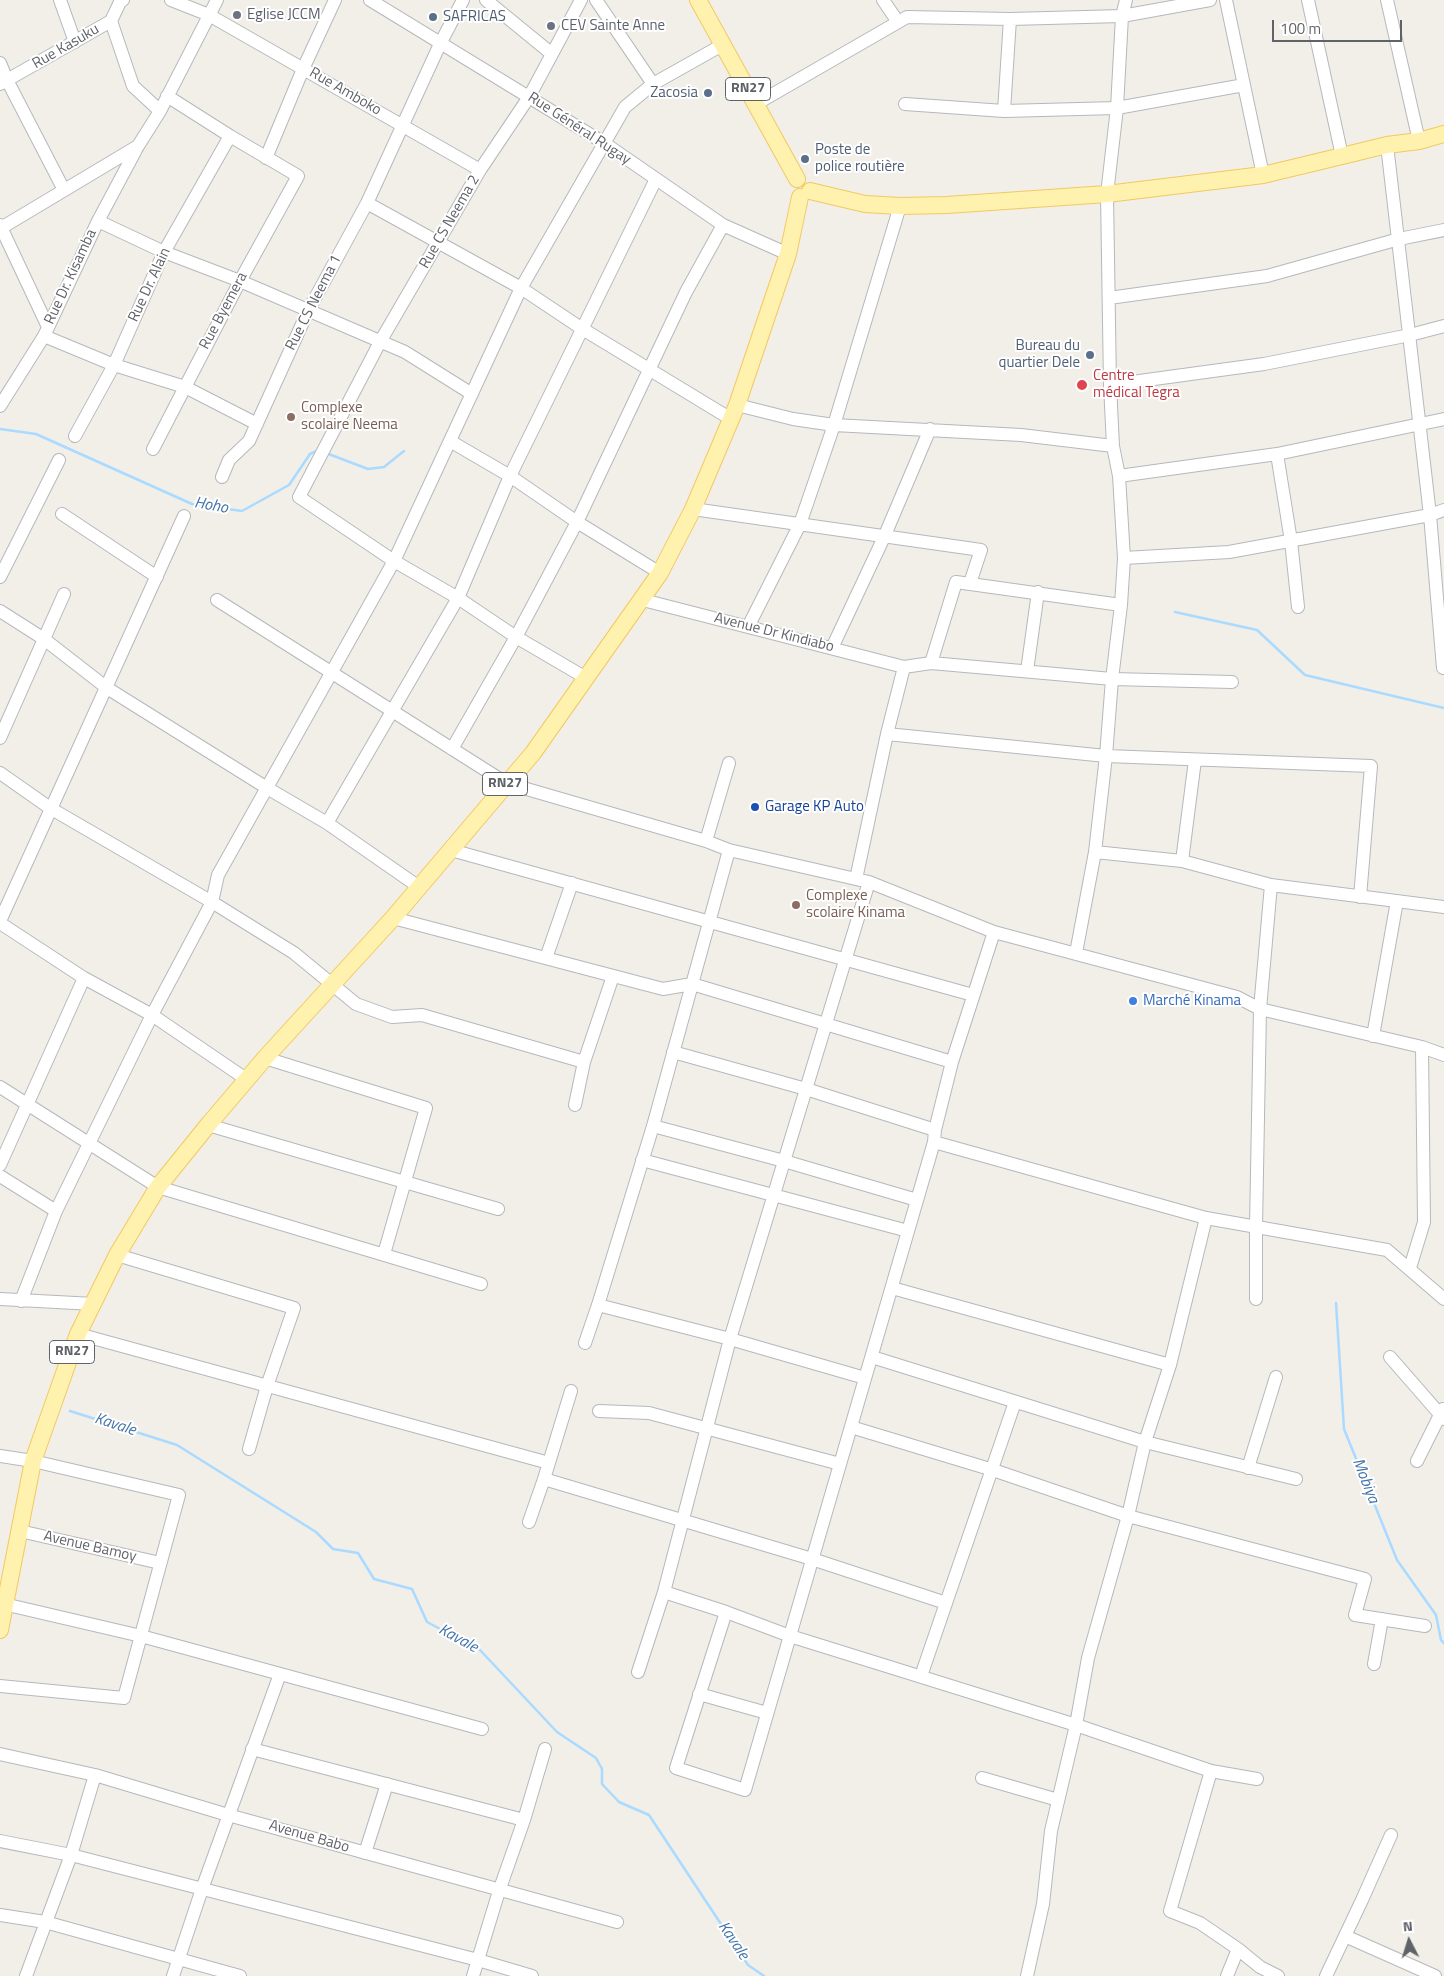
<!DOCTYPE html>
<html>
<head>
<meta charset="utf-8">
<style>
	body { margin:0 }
	#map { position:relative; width:1444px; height:1976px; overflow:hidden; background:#f1efe8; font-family:"Titillium Web",sans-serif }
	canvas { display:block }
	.north { position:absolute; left:1384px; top:1916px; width:50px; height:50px; -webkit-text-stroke:4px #fff; paint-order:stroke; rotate:355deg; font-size:14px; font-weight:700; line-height:20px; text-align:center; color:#5f6368 }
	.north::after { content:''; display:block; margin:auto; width:18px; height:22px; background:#5f6368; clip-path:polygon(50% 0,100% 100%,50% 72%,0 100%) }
	.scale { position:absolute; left:1272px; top:20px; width:130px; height:22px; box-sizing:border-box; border:2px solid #5f6368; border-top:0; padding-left:6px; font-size:15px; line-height:18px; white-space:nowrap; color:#5f6368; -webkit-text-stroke:4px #fff; paint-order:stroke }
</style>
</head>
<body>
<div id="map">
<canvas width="1444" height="1976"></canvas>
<div class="north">N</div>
<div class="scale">100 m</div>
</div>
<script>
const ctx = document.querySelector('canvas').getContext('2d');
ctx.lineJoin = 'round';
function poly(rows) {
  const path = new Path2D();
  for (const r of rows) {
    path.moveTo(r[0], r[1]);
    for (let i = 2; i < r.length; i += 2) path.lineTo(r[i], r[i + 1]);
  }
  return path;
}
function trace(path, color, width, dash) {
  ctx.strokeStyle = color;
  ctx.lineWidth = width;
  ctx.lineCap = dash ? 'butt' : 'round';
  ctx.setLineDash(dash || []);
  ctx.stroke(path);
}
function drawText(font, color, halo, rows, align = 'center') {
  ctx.font = font + ' "Titillium Web",sans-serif';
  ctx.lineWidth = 4;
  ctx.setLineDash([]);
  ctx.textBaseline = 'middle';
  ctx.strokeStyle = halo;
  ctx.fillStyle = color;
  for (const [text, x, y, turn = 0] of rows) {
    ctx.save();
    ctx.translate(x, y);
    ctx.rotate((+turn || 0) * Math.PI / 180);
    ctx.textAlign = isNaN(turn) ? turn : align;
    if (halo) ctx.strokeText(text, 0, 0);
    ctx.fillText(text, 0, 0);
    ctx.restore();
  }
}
const stream = poly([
	[0,429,36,434,192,504,242,511,289,485,310,454,319,450],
	[326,453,368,469,384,467,404,451],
	[1175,612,1257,630,1305,675,1444,708],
	[1336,1303,1344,1429,1397,1560,1436,1615,1441,1640,1444,1643],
	[70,1411,177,1445,316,1532,333,1549,358,1553,374,1579,412,1589,427,1622,480,1650,557,1732,596,1758,602,1769,602,1784,619,1802,649,1815,748,1965,764,1976]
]);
const minor = poly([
	[60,0,75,42],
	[171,0,209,15,480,170],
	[370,0,604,143,723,225,788,254],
	[486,0,552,54],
	[581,0,529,97,480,170,380,342,299,497,394,561,458,598,516,637,586,678],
	[596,0,653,84],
	[883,0,898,22],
	[1226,0,1263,175],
	[1308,0,1342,156],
	[1387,0,1419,141],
	[111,21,133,86,160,111],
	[0,63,7,80,64,190],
	[0,84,111,21,120,2,123,0],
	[756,104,907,17,1010,19,1122,16,1210,0],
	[905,104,1004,111,1117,108,1244,85],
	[1004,111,1010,19],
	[1387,145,1430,515,1443,668],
	[266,158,303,69,335,0],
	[367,203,521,288,581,328,731,419],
	[98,221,164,252,240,281,405,352,472,394],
	[0,225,48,327],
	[1,228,138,146],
	[1109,298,1267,276,1399,239,1444,230],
	[44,336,114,365,185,387,257,424],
	[1110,385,1264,364,1410,335,1444,326],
	[737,405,793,419,834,425,1021,435,1113,446],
	[0,406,44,336,98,221,138,146,160,111,217,0],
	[75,436,114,365,164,252,230,136],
	[450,441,510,476,577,522,660,573],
	[153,449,240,281,298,176,230,136,167,96],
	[1277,454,1291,541,1298,607],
	[1119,476,1277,454,1444,419],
	[222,477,229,460,249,441,308,311,367,203,440,44,463,0],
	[693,509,981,550,970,583],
	[62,514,157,577],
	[1124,558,1229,552,1430,515,1444,510],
	[0,577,59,460],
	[217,600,506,783,706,841,729,850,869,882,994,932,1237,997,1260,1009,1422,1047,1444,1055],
	[643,600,904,667,931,663,1112,679,1232,682],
	[0,611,44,639,107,688,267,788,327,823,419,887],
	[748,627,800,524,834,425,900,206],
	[832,648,885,535,930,429],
	[931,663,956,582,1121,605],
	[1027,671,1038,592],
	[887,734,1106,756,1371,766,1360,897],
	[0,738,64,594],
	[452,749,516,637,577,522,686,292,723,225],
	[0,773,50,808,212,902,294,953,356,1004,392,1017,422,1015,584,1062],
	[327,823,458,598,510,476,656,179],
	[706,841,729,763],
	[451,850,973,995],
	[1095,852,1182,861,1271,885,1444,907],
	[1182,861,1195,760],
	[856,879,887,734,904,667],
	[393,918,663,989,692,984,952,1062],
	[0,921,184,516],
	[0,923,84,978,152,1015,246,1079],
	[1076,953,1095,852,1106,756,1112,679,1121,605,1124,558,1119,476,1113,446,1110,385,1107,194,1117,108,1122,16,1126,0],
	[546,958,572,883],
	[1373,1036,1397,901],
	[673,1052,806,1089,935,1130],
	[265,1058,426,1108,384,1254],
	[0,1087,158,1187,481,1284],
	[575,1105,584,1062,613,976],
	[208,1125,498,1209],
	[653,1126,784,1161,917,1200],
	[934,1142,1206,1218,1387,1250,1444,1299],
	[642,1160,908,1231],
	[0,1165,84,978],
	[0,1176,56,1211],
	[117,1255,294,1308,267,1386,249,1449],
	[1410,1268,1424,1222,1422,1047],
	[892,1288,1170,1365],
	[0,1299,94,1304],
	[1256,1299,1256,1227,1260,1009,1271,885],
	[21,1301,56,1211,152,1015,212,902,218,875,394,561,521,288,625,107,653,84,724,44],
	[598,1305,730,1339,865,1378],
	[78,1334,549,1463],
	[585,1343,598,1305,653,1126,729,850],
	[872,1357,1145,1442,1296,1479],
	[1390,1357,1444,1419],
	[599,1411,649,1413,840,1464],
	[851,1427,993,1470,1128,1516,1365,1579,1355,1615,1425,1626],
	[0,1456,33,1461,179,1495,124,1698,0,1686],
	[1417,1461,1443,1409],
	[1248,1468,1276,1377],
	[544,1479,812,1559,946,1603],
	[529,1522,544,1479,571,1391],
	[20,1531,160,1563],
	[664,1592,726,1612,790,1636,1076,1725,1211,1771,1257,1779],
	[0,1603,141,1636,482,1729],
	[726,1612,676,1768,745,1790,934,1142,935,1130,952,1062,994,932],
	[1374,1664,1382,1619],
	[638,1672,664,1592,730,1339,869,882],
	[921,1676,1015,1402],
	[699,1694,767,1713],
	[252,1749,524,1820],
	[0,1754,95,1775,228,1815,617,1922],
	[1211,1771,1170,1911,1200,1923,1238,1949,1260,1967,1278,1976],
	[982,1778,1058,1800],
	[0,1841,71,1855,478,1960,532,1976],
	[365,1853,387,1784],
	[0,1915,45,1922,240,1976],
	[1345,1936,1435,1976],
	[26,1976,71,1855,95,1775],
	[173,1976,202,1889,280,1674],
	[473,1976,499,1891,524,1820,545,1749],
	[1027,1976,1043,1904,1051,1831,1076,1725,1088,1658,1128,1516,1145,1442,1170,1365,1206,1218],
	[1227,1976,1238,1949],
	[1326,1976,1362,1900,1391,1835]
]);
const major = poly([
	[698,0,797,179],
	[810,191,865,204,900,206,947,205,1107,194,1263,175,1342,156,1387,145,1419,141,1444,134],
	[0,1630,33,1461,78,1334,117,1255,158,1187,208,1125,265,1058,393,918,533,753,660,573,693,509,737,405,788,254,800,197]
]);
const markers = [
	[237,15,5,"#6b7280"],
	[433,17,5,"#5c6f8a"],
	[551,26,5,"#6b7280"],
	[708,93,5,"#5c6f8a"],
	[805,159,5,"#5c6f8a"],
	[1090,355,5,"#5c6f8a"],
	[1082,385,6,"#e0444e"],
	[291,417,5,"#8d6e63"],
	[755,807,5,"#1a4fb4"],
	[796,905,5,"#8d6e63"],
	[1133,1001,5,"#3f7fe0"]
];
const shields = [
	[748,89,45],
	[505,784,45],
	[72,1352,45]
];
const shieldNames = [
	["RN27",748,89],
	["RN27",505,784],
	["RN27",72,1352]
];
const worshipNames = [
	["Eglise JCCM",247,15],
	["CEV Sainte Anne",561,26]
];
const serviceNames = [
	["SAFRICAS",443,17],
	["Zacosia",698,93,"right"],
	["Poste de",815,150],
	["police routière",815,167],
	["Bureau du",1080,346,"right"],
	["quartier Dele",1080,363,"right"]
];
const streetNames = [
	["Rue Kasuku",66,47,-30],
	["Rue Amboko",345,92,30],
	["Rue Général Rugay",579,129,33],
	["Rue CS Neema 2",450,222,-60],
	["Rue Dr. Kisamba",71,277,-65],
	["Rue Dr. Alain",150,285,-65],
	["Rue CS Neema 1",314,303,-63],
	["Rue Byemera",224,311,-62],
	["Avenue Dr Kindiabo",774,633,14],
	["Avenue Bamoy",90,1547,13],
	["Avenue Babo",309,1837,16]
];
const healthNames = [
	["Centre",1093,376],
	["médical Tegra",1093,393]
];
const educationNames = [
	["Complexe",301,408],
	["scolaire Neema",301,425],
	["Complexe",806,896],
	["scolaire Kinama",806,913]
];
const transitNames = [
	["Garage KP Auto",765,807]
];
const shopNames = [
	["Marché Kinama",1143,1001]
];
const waterNames = [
	["Hoho",211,506,10],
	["Kavale",115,1425,18],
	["Mobiya",1365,1481,68],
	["Kavale",458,1639,29],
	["Kavale",733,1941,56]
];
trace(stream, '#aadaff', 2.5);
trace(minor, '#b5b8bc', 14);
trace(major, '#f2c960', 18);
trace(minor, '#fff', 12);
trace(major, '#fff2af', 16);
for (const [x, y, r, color] of markers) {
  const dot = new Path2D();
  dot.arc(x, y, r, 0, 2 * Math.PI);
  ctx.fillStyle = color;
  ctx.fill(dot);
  trace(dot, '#fff', 2);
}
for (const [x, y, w] of shields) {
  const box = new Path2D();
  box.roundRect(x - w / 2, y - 11.5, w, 23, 4);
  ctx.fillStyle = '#fff';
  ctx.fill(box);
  trace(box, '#5f6368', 1);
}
drawText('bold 14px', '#5f6368', null, shieldNames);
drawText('15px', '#5b616d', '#fff', worshipNames, 'left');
drawText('15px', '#4e5e75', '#fff', serviceNames, 'left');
drawText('15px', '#5f6368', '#fff', streetNames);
drawText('15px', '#be3a42', '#fff', healthNames, 'left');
drawText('15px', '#785e54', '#fff', educationNames, 'left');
drawText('15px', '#164399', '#fff', transitNames, 'left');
drawText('15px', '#366cbe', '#fff', shopNames, 'left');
drawText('italic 16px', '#4174aa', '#fff', waterNames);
</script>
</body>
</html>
